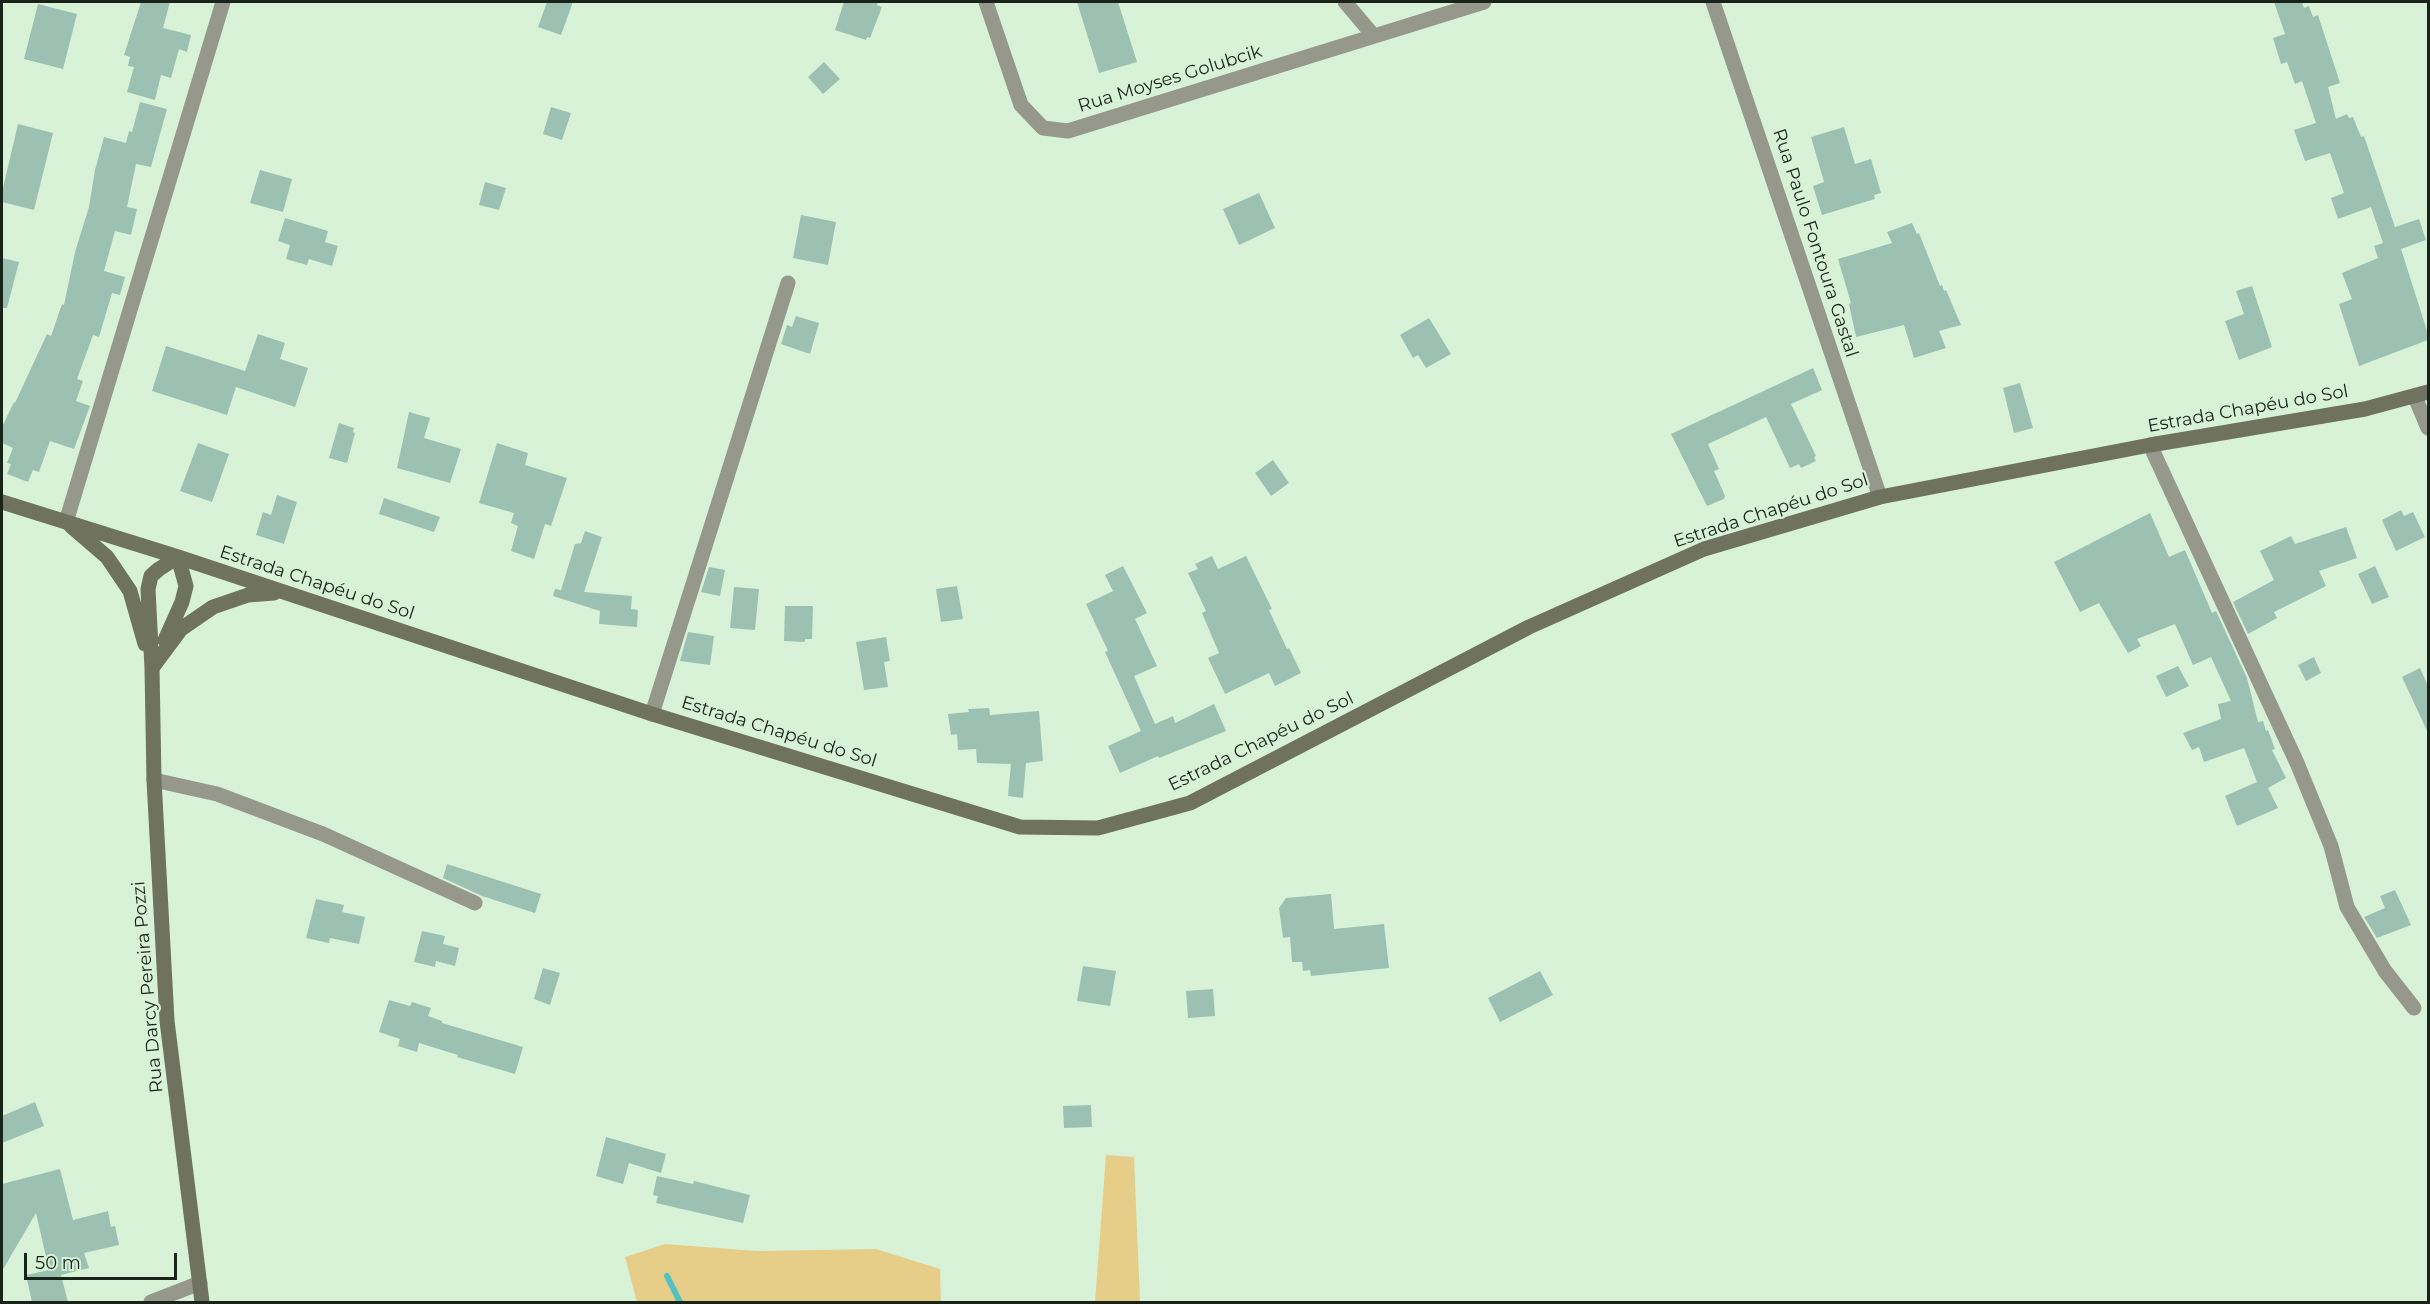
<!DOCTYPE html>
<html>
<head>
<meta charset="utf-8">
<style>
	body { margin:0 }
	#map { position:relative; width:2430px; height:1304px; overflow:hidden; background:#d8f2d7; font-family:Montserrat,sans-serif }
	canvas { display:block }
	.frame { position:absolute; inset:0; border:3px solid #1a231a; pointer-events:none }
	.scale { position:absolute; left:24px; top:1253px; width:153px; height:27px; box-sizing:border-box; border:3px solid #1a231a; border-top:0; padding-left:8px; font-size:18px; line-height:21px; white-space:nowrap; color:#1a231a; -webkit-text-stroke:4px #d8f2d7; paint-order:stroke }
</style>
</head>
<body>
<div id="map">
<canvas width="2430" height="1304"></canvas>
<div class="frame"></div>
<div class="scale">50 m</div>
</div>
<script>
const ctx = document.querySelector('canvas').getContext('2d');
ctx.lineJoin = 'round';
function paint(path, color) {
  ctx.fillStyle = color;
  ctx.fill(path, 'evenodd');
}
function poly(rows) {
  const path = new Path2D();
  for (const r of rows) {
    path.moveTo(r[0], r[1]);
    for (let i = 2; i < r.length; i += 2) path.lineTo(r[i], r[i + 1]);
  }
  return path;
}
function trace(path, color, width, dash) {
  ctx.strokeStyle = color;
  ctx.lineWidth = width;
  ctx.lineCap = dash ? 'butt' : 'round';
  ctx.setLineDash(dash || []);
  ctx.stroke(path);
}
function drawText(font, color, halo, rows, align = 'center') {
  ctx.font = font + ' Montserrat,sans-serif';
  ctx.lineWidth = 4.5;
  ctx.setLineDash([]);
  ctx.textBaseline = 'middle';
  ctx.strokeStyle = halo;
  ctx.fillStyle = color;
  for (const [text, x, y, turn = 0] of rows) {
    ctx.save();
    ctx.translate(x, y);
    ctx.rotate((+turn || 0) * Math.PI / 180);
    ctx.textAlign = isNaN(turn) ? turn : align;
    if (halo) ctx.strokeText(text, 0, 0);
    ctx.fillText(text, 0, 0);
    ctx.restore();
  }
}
const green = poly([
	[1106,1155,1134,1157,1140,1302,1095,1302],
	[665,1244,757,1251,876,1249,940,1269,941,1302,637,1302,625,1257]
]);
const stream = poly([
	[667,1276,680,1302]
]);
const building = poly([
	[141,2,170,2,163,28,191,35,187,52,179,49,171,78,161,75,155,100,127,92,134,67,128,66,130,57,124,55],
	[547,2,573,2,561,35,538,27],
	[844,2,878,2,877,5,882,7,870,38,867,37,866,40,835,30],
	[1077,2,1118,2,1137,62,1099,73],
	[2274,2,2302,2,2304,8,2309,6,2313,17,2318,15,2340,83,2328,87,2336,119,2347,114,2349,118,2353,117,2361,137,2364,136,2395,227,2419,219,2426,240,2401,249,2428,334,2428,340,2359,366,2339,304,2352,299,2342,273,2378,258,2374,246,2383,243,2371,207,2338,219,2331,198,2344,193,2330,153,2305,161,2294,130,2316,123,2302,81,2295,84,2287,62,2281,64,2273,38,2285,34],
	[38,4,77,14,63,69,24,59],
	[824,62,840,79,823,94,808,77],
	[140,102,167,109,151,167,136,164,127,207,137,209,131,235,115,231,104,271,125,277,120,295,112,293,99,337,93,335,77,379,83,381,76,401,90,406,74,449,50,441,39,472,33,470,28,482,7,474,11,464,7,463,13,448,2,443,2,427,14,402,15,403,47,334,51,336,62,304,64,305,75,252,89,207,95,170,104,137,126,143,129,131,132,132],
	[551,107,571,113,562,140,543,134],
	[18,124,53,133,34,210,2,202,2,192],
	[1844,127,1855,164,1871,159,1881,193,1874,195,1875,199,1822,215,1813,186,1824,182,1811,137],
	[260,170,292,179,283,212,250,203],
	[485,182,506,188,499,210,479,205],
	[1259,193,1275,228,1239,245,1223,209],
	[801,215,836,222,828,265,793,258],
	[285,218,328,231,325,242,338,246,332,266,309,259,307,265,286,259,290,245,278,241],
	[1912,223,1917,234,1919,233,1940,286,1942,285,1944,291,1946,290,1961,325,1939,331,1946,348,1914,358,1904,325,1856,337,1849,304,1851,303,1838,259,1892,243,1887,232],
	[2,258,19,262,7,308,2,308],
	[2252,286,2272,347,2239,360,2225,321,2244,314,2236,291],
	[796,316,819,323,810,354,781,344,787,325,792,327],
	[1429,318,1451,354,1426,368,1418,355,1413,358,1400,335],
	[258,334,285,343,280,359,308,368,295,407,236,387,227,415,152,391,166,346,245,371],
	[1813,368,1822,390,1791,404,1816,456,1814,457,1816,461,1801,468,1799,464,1790,468,1766,417,1708,444,1719,469,1714,471,1725,496,1724,499,1707,506,1671,434],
	[2020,383,2033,428,2014,433,2003,388],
	[409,412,430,418,424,438,461,449,450,483,397,468],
	[339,423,354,428,353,432,355,433,347,463,329,458],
	[198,443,229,454,212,502,180,491],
	[497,443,528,453,525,465,567,478,551,526,545,524,534,559,511,551,518,526,511,523,514,513,479,503],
	[1273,460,1289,483,1271,496,1255,473],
	[277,495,297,502,284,544,256,535,263,512,271,515],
	[384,498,440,517,434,532,379,514],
	[2401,510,2404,516,2413,512,2425,537,2396,551,2382,520],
	[2150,513,2169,557,2185,550,2212,613,2216,611,2247,678,2258,722,2263,721,2266,731,2268,730,2275,749,2272,750,2286,778,2268,788,2278,808,2237,826,2225,796,2257,782,2244,748,2204,762,2199,747,2192,750,2183,733,2221,719,2218,704,2231,701,2211,657,2193,665,2175,624,2137,639,2141,646,2128,653,2099,603,2080,612,2054,562],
	[2346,527,2357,558,2319,571,2326,586,2274,612,2277,618,2248,634,2233,602,2274,580,2260,551,2291,536,2295,544],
	[585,531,602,537,584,592,632,596,631,609,638,610,637,627,599,624,600,611,553,596,555,589,561,590,575,544,581,543],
	[1212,556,1218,569,1246,556,1272,609,1269,610,1287,649,1289,648,1301,673,1275,686,1269,673,1225,694,1208,658,1219,653,1202,613,1206,611,1188,573,1198,569,1195,564],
	[1123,566,1147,613,1135,619,1157,666,1134,676,1155,724,1173,716,1175,723,1214,704,1226,731,1159,758,1158,756,1120,773,1108,746,1141,731,1105,652,1108,651,1086,604,1113,591,1105,575],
	[2375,566,2389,597,2372,604,2358,574],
	[709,567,725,570,720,596,701,592],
	[957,586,963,619,941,622,936,589],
	[734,587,759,589,755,630,730,628],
	[785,606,813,606,812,639,805,639,805,642,784,641],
	[688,632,714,636,710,665,680,661],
	[886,637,890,661,884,662,888,687,864,690,856,642],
	[2314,657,2321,673,2306,681,2298,665],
	[2178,666,2189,686,2166,697,2156,676],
	[2420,668,2428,686,2428,733,2402,677],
	[989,708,990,715,1039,711,1043,761,1026,763,1023,798,1008,796,1011,764,977,763,976,749,958,750,957,734,951,735,948,714,969,712,968,709],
	[447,864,541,894,535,913,482,896,443,878],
	[2395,890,2411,925,2377,938,2364,917,2385,908,2380,896],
	[1331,894,1334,929,1384,924,1389,968,1311,976,1310,970,1303,971,1302,962,1292,962,1290,937,1283,938,1279,908,1286,898],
	[316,899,344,905,342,912,365,917,359,944,330,938,329,943,306,938],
	[422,931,445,936,443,944,459,948,455,966,436,961,435,967,414,962],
	[1083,966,1116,971,1110,1006,1077,1001],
	[543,968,560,973,550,1005,534,999],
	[1540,971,1553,995,1500,1022,1488,998],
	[1213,989,1215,1016,1188,1018,1186,991],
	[389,1000,410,1006,412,1002,431,1008,428,1016,442,1021,442,1023,523,1047,515,1074,457,1057,458,1055,419,1043,417,1052,398,1046,400,1039,379,1032],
	[35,1102,44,1126,2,1143,2,1116],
	[1091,1105,1092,1127,1064,1128,1063,1106],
	[606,1137,666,1154,661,1173,629,1163,623,1184,596,1176],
	[60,1169,73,1220,108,1211,111,1227,115,1226,119,1245,84,1253,89,1268,61,1275,68,1302,32,1302,26,1275,49,1270,36,1213,2,1271,2,1184],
	[657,1176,693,1184,694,1181,750,1195,743,1223,656,1203,658,1196,653,1195]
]);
const minor = poly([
	[986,2,1021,105,1043,128,1068,131,1484,2],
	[1345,2,1373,35],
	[1713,2,1880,497],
	[2415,397,2428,428],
	[2150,445,2297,763,2331,846,2347,907,2385,971,2414,1008],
	[66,522,223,2],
	[652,714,788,283],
	[154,780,217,794,323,834,475,903],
	[151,1302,200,1283]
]);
const secondary = poly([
	[2,502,178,557,652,714,1020,827,1098,828,1190,803,1529,627,1704,549,1880,497,2150,445,2365,409,2428,392],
	[71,526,107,557,130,591,145,644],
	[178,557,159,569,151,576,148,589,152,668,154,780,167,1021,202,1302],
	[165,640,182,602,186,586,178,557],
	[152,668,181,629,213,607,248,595,274,593]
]);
const streetNames = [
	["Rua Moyses Golubcik",1170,79,-17],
	["Rua Paulo Fontoura Gastal",1815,243,72],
	["Estrada Chapéu do Sol",2248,409,-10],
	["Estrada Chapéu do Sol",1771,511,-18],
	["Estrada Chapéu do Sol",317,583,18],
	["Estrada Chapéu do Sol",779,732,17],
	["Estrada Chapéu do Sol",1261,742,-26],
	["Rua Darcy Pereira Pozzi",148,987,-95]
];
paint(green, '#e6ce89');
trace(stream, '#54c1c3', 6);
paint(building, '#9cc1b3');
trace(minor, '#95988b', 15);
trace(secondary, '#6e725e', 15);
drawText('18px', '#1a231a', '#d8f2d7', streetNames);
</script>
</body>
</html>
